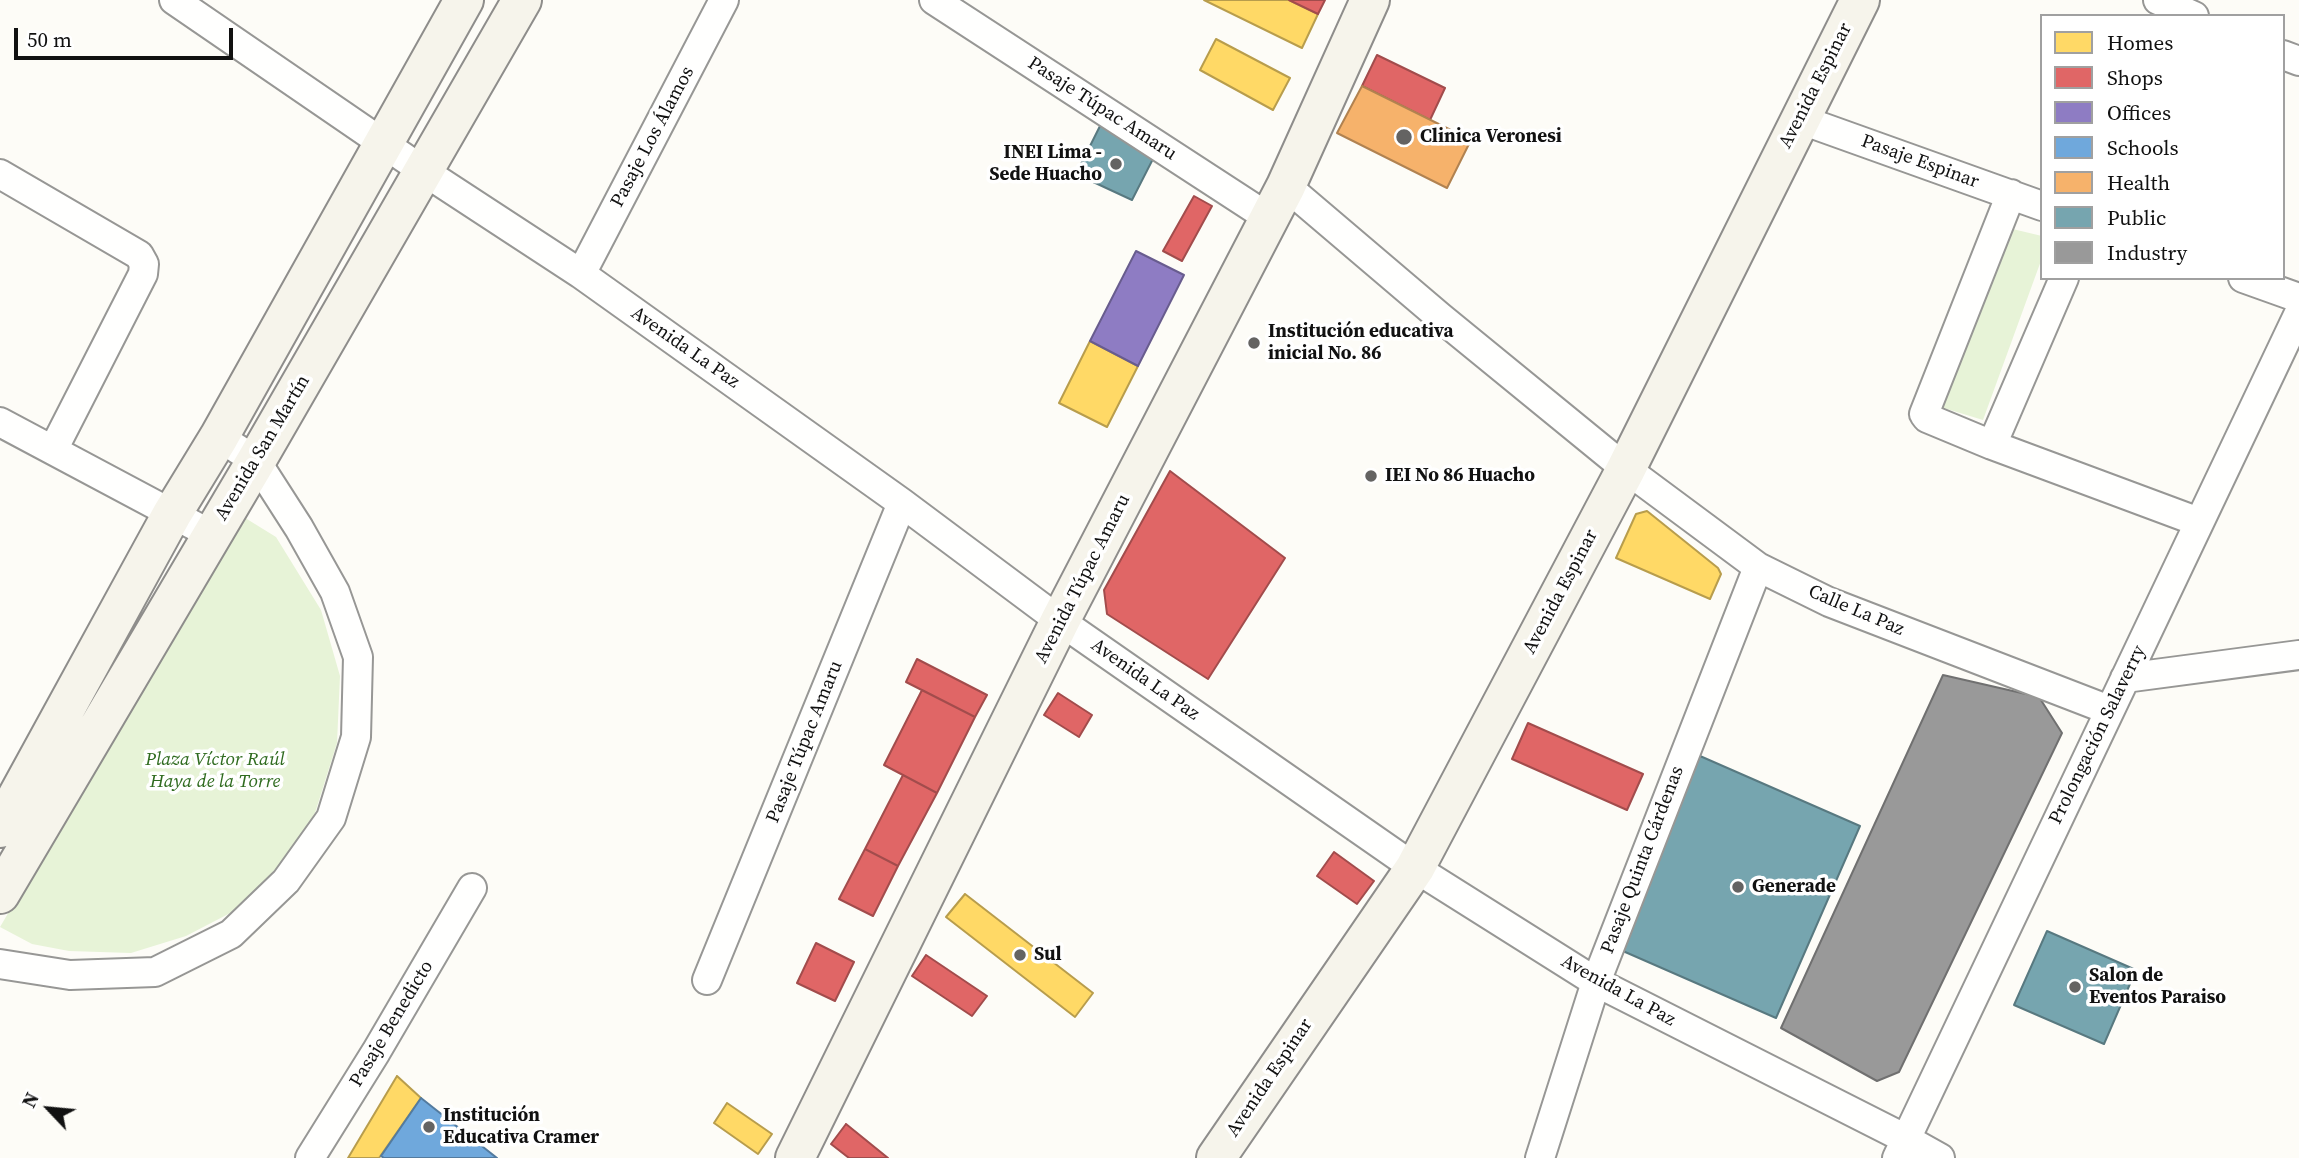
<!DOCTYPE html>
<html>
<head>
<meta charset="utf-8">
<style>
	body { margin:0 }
	#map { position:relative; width:2299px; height:1158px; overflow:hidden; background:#fdfcf7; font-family:"Source Serif 4",serif }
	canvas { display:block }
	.legend { position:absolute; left:2040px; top:14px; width:245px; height:266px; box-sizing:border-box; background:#fff; border:2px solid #a0a0a0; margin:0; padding:9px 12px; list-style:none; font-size:21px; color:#111 }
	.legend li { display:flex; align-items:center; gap:14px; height:35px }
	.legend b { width:35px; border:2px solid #a0a0a0 }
	.north { position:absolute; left:14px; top:1074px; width:70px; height:70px; -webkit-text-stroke:5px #fff; paint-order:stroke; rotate:296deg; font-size:19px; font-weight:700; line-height:28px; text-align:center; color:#111 }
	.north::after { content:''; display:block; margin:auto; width:24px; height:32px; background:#111; clip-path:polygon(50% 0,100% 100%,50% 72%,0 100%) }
	.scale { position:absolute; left:14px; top:28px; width:219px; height:32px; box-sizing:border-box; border:4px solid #111; border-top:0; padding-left:9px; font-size:21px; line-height:24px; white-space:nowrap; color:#111; -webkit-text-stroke:5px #fff; paint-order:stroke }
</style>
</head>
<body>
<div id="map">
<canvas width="2299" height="1158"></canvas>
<ul class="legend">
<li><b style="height:19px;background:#ffd966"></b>Homes</li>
<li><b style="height:19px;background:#e06666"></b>Shops</li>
<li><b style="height:19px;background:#8e7cc3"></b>Offices</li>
<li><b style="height:19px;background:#6fa8dc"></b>Schools</li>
<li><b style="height:19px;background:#f6b26b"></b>Health</li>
<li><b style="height:19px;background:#76a5af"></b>Public</li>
<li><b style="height:19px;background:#999"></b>Industry</li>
</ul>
<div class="north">N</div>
<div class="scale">50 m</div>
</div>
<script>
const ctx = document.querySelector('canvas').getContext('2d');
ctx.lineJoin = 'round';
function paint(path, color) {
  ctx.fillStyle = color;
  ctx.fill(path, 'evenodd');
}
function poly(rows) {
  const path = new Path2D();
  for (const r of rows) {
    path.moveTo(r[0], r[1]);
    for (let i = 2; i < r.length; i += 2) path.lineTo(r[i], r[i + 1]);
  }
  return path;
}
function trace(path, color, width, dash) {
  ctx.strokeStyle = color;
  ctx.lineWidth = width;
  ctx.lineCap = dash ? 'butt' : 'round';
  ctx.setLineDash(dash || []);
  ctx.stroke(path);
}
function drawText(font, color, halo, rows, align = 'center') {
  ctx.font = font + ' "Source Serif 4",serif';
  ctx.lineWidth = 7;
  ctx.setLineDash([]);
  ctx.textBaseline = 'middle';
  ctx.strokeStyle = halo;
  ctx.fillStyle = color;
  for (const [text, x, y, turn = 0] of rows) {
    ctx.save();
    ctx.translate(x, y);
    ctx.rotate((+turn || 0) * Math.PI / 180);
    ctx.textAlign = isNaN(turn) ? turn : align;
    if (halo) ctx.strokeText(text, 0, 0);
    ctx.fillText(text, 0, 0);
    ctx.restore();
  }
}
const green = poly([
	[2000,226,2042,236,2042,258,1983,420,1934,405],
	[242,516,276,537,321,610,340,676,337,743,315,813,282,862,238,909,186,936,131,953,69,951,32,944,0,927]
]);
const homes = poly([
	[1204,0,1289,0,1318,14,1302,48,1204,0],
	[1216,39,1290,78,1273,110,1200,70,1216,39],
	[1090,341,1138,366,1107,427,1059,403,1090,341],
	[1647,511,1718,568,1721,574,1710,599,1616,558,1636,514,1647,511],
	[965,894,1093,993,1075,1017,946,917,965,894],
	[397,1076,421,1098,379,1158,348,1158,397,1076],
	[727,1103,772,1134,758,1154,714,1123,727,1103]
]);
const shops = poly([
	[1289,0,1325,0,1318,14,1289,0],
	[1377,55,1445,88,1430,120,1362,86,1377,55],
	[1194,196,1212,206,1182,261,1163,251,1194,196],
	[1170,471,1285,558,1208,679,1107,614,1104,590,1170,471],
	[917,659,987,695,975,717,906,682,917,659],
	[922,690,975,717,937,793,884,765,922,690],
	[1058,693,1092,715,1079,737,1044,715,1058,693],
	[1528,723,1643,774,1627,810,1512,759,1528,723],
	[903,775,937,793,898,866,865,849,903,775],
	[865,849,898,866,873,916,839,899,865,849],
	[1334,852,1374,881,1357,904,1317,876,1334,852],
	[816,943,854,962,835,1001,797,983,816,943],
	[926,955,987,996,972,1016,912,976,926,955],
	[846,1124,888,1158,849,1158,831,1144,846,1124]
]);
const offices = poly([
	[1136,251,1184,275,1138,366,1090,341,1136,251]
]);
const schools = poly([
	[421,1098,497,1158,384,1158,381,1156,421,1098]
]);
const health = poly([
	[1362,86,1471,140,1447,188,1337,133,1362,86]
]);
const public = poly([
	[1101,124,1156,153,1132,200,1076,174,1101,124],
	[1700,756,1860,826,1776,1018,1616,948,1700,756],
	[2047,931,2136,970,2104,1044,2014,1005,2047,931]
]);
const industry = poly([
	[1943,675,2039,697,2062,733,1899,1072,1877,1081,1781,1028,1943,675]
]);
const street = poly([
	[174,0,425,172,581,274,902,503,1060,621,1415,868,1596,982,1906,1139,1940,1158],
	[934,0,1269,218],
	[2158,0,2194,16],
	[2283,55,2299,61],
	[1799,119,2042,206],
	[0,174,139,255,144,264,143,274,53,450],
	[1286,186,1440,317,1626,469,1758,567,1829,602,2109,710],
	[2011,194,1924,414,1927,418,1992,445,2199,522],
	[581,274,724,0],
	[2243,278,2299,298],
	[0,422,212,535],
	[1992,445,2064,278],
	[2125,678,2299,655],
	[0,964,70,975,155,972,231,934,286,881,331,818,356,737,358,657,335,592,299,528,256,461,219,437],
	[707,980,902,503],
	[310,1158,376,1052,472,888],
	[1540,1158,1596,982,1758,567],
	[1897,1158,2299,313]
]);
const secondary = poly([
	[0,828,172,514,219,437,464,0],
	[0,894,256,461,522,0],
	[795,1158,1060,621,1286,186,1370,0],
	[1216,1158,1415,868,1626,469,1860,0]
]);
const markers = [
	[1404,137,9,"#646362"],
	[1116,164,7,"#646362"],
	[1254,343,7,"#646362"],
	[1371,476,7,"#646362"],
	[1738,887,7,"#646362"],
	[1020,955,7,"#646362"],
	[2075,987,7,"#646362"],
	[429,1127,7,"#646362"]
];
const streetNames = [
	["Avenida Espinar",1816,86,-63],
	["Pasaje Túpac Amaru",1102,109,33],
	["Pasaje Los Álamos",653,137,-62],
	["Pasaje Espinar",1920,162,20],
	["Avenida La Paz",685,348,35],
	["Avenida San Martín",263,448,-59],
	["Avenida Túpac Amaru",1083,579,-63],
	["Avenida Espinar",1561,592,-62],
	["Calle La Paz",1856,611,23],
	["Avenida La Paz",1145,680,35],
	["Prolongación Salaverry",2098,735,-64],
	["Pasaje Túpac Amaru",805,742,-68],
	["Pasaje Quinta Cárdenas",1643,860,-69],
	["Avenida La Paz",1618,991,29],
	["Pasaje Benedicto",392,1024,-59],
	["Avenida Espinar",1270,1078,-56]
];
const poiNames = [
	["Clinica Veronesi",1420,137],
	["INEI Lima -",1102,153,"right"],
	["Sede Huacho",1102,175,"right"],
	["Institución educativa",1268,332],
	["inicial No. 86",1268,354],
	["IEI No 86 Huacho",1385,476],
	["Generade",1752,887],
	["Sul",1034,955],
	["Salon de",2089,976],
	["Eventos Paraiso",2089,998],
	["Institución",443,1116],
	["Educativa Cramer",443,1138]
];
const parkNames = [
	["Plaza Víctor Raúl",215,760],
	["Haya de la Torre",215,782]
];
paint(green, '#e7f3d7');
paint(homes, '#ffd966');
trace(homes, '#b89d4c', 2);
paint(shops, '#e06666');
trace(shops, '#a24c4c', 2);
paint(offices, '#8e7cc3');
trace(offices, '#685c8e', 2);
paint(schools, '#6fa8dc');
trace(schools, '#537b9f', 2);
paint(health, '#f6b26b');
trace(health, '#b18250', 2);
paint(public, '#76a5af');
trace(public, '#587980', 2);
paint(industry, '#999');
trace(industry, '#707070', 2);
trace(street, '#979795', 32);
trace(secondary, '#8e8d8b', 42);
trace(street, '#fffffe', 28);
trace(secondary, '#f6f4eb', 38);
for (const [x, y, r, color] of markers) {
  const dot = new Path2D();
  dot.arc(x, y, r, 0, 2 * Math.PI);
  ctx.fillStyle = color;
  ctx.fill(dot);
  trace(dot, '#fff', 2.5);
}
drawText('19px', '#111', '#fff', streetNames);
drawText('bold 19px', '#111', '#fff', poiNames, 'left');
drawText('italic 19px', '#2f6b1f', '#fff', parkNames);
</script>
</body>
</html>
